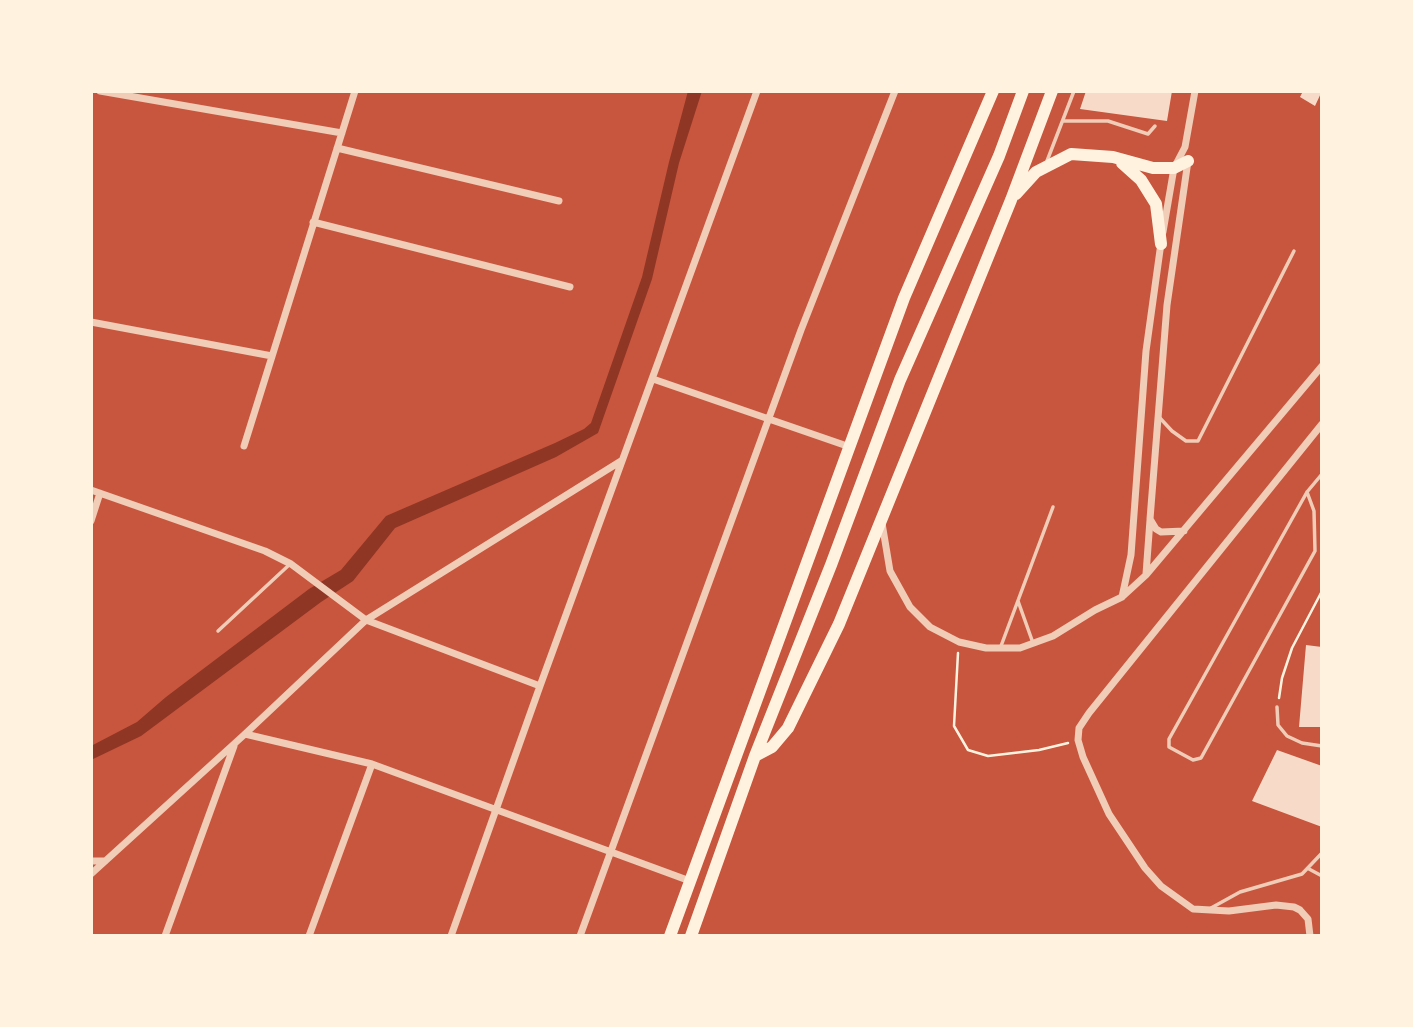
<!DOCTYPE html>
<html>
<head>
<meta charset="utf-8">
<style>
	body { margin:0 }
	#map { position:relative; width:1413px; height:1027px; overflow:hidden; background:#c8553d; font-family:"Golos Text",sans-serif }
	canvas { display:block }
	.frame { position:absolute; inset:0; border:93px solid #fff3e0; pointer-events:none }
</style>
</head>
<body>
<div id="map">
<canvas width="1413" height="1027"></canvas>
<div class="frame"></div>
</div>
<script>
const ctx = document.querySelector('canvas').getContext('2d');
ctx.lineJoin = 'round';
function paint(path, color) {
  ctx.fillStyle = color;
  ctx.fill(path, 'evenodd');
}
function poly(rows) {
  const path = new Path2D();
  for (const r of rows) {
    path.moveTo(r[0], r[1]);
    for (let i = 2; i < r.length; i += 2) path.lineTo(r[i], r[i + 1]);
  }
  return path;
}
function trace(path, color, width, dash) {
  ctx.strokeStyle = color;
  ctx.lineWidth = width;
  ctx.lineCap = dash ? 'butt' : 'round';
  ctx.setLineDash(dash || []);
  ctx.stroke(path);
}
const water = poly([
	[688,91,702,91,679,163,652,279,598,433,556,457,395,528,353,581,321,602,141,736,91,760,91,746,137,722,166,697,309,589,341,570,386,516,555,443,584,429,591,423,642,277,669,162]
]);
const building = poly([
	[1086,91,1172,91,1167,121,1080,109],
	[1303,91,1322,91,1315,106,1300,97],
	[1306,645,1322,647,1322,727,1299,727],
	[1277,750,1322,766,1322,827,1252,801]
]);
const path = poly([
	[958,653,954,726,968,750,988,756,1039,750,1068,743],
	[1279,698,1282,678,1292,648,1322,591]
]);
const service = poly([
	[1063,121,1108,121,1148,134,1155,126],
	[1047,161,1074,91],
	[1159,417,1172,431,1186,441,1198,441,1294,251],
	[1307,492,1314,511,1315,551,1201,758,1193,760,1169,747,1169,739,1307,492,1322,474],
	[1018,601,1033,643],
	[218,631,289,565],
	[1001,646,1053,507],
	[1277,707,1278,725,1287,736,1302,743,1322,746],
	[1309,869,1322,876],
	[1211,908,1240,892,1302,874,1322,853]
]);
const minor = poly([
	[100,91,342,133],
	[337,148,559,201],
	[313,222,570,287],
	[1163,232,1174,168,1185,147,1195,91],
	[91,322,272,356],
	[653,379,850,447],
	[244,446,355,91],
	[91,490,265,551,291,564,366,620,540,686],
	[91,521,100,493],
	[882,523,890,571,910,607,930,627,959,642,986,648,1020,648,1053,636,1095,610,1122,597,1146,575,1322,366],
	[1184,531,1161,532,1156,529,1150,519,1167,305,1188,161],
	[1146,574,1150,520],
	[1122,597,1131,555,1146,351,1161,243],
	[245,734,372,764,690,881],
	[91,861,105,861],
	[91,874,245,734,366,620,621,461],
	[165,936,234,746],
	[309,936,372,764],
	[451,936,540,686,757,91],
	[580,936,801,330,895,91],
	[1310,936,1308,919,1300,910,1294,907,1276,905,1229,911,1193,909,1161,886,1145,868,1109,814,1083,757,1078,740,1079,728,1089,713,1322,424]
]);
const trunk = poly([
	[1122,163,1141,180,1156,204,1161,244],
	[1016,194,1036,172,1071,154,1113,157,1153,168,1174,168,1188,161],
	[755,756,772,747,788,728,839,624,1011,200,1052,91],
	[670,936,904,298,993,91],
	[691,936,755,756,831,565,900,380,999,156,1023,91]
]);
paint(water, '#8f3625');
paint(building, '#f7dbc8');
trace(path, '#fff3e0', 2.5);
trace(service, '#f1ccb7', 3.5);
trace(minor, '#f1ccb7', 7);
trace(trunk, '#fff3e0', 12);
</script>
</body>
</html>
